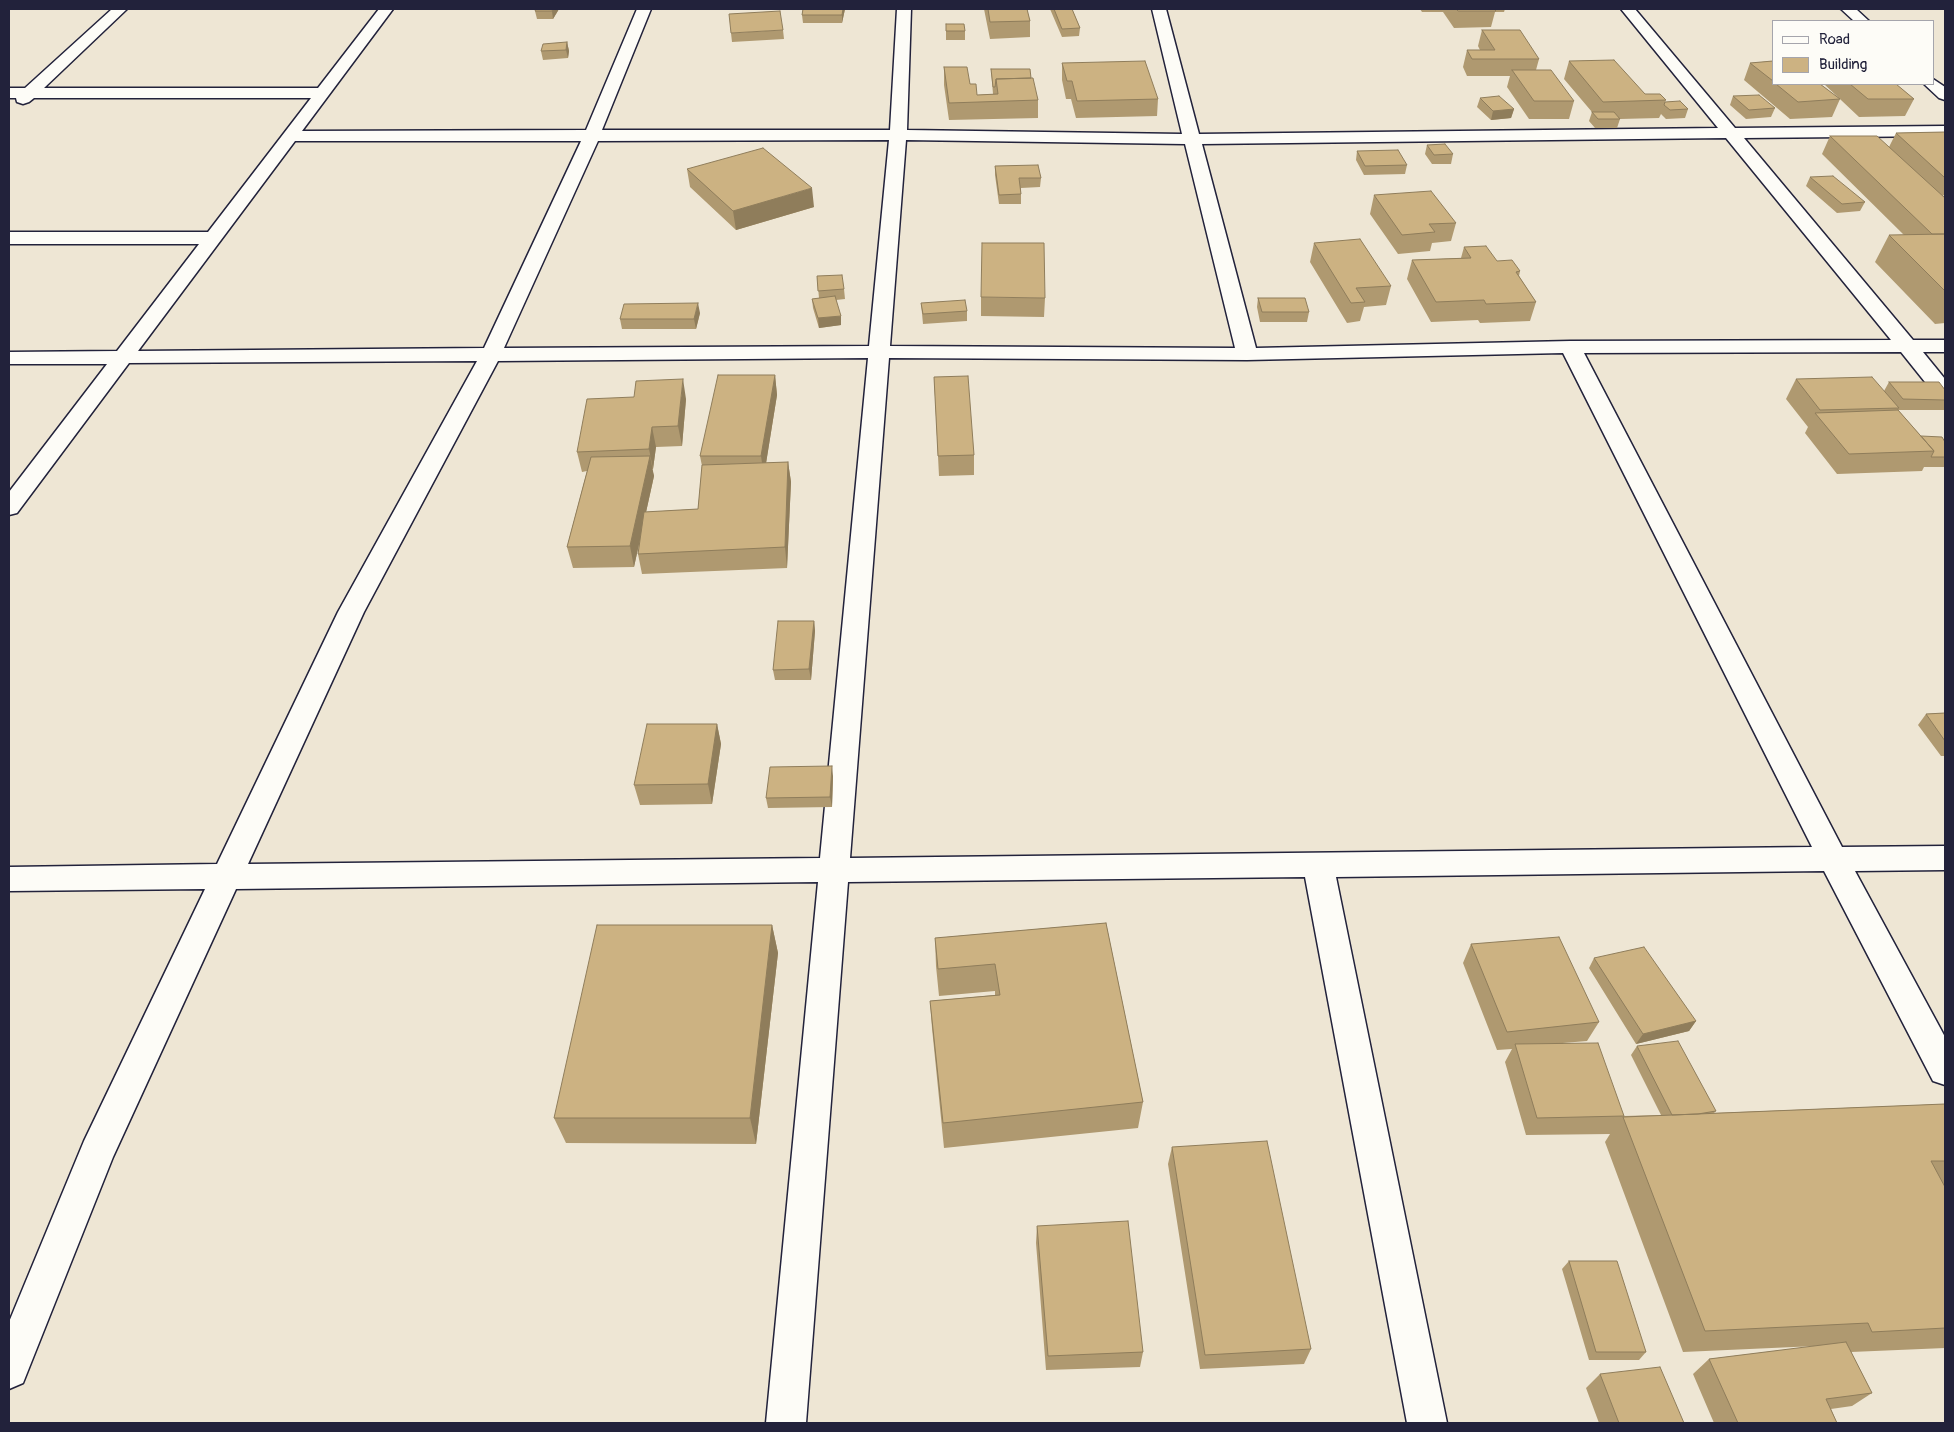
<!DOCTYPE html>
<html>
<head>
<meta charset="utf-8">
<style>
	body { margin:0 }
	#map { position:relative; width:1954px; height:1432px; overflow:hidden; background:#eee6d4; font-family:Pangolin,sans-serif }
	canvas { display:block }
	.frame { position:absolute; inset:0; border:10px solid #22223b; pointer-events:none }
	.legend { position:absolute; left:1772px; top:20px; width:162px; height:65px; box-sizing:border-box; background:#fdfcf7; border:1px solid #a5a5ac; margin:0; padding:6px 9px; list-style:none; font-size:15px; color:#22223b }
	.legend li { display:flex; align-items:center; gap:10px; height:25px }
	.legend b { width:25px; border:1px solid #a5a5ac }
</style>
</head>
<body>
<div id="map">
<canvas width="1954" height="1432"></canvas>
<div class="frame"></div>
<ul class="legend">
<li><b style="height:6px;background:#fdfcf7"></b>Road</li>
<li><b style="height:14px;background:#ccb282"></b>Building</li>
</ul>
</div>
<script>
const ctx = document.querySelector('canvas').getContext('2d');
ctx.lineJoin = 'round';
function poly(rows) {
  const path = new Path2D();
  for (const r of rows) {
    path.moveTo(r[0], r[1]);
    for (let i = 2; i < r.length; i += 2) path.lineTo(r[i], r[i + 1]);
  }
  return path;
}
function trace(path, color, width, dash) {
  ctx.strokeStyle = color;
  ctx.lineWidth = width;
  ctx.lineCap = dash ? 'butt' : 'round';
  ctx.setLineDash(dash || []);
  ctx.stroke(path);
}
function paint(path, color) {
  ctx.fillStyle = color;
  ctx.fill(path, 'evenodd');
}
const street = poly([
	[112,9,127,9,44,88,318,88,379,9,393,9,302,131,586,130,637,9,651,9,602,130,890,130,897,9,911,9,907,130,1182,134,1152,9,1166,9,1199,134,1718,128,1621,9,1635,9,1735,128,1945,126,1945,136,1744,138,1913,340,1945,340,1945,352,1923,352,1945,379,1945,398,1937,397,1901,352,1584,353,1842,847,1945,846,1945,870,1855,871,1945,1037,1945,1085,1933,1081,1824,871,1336,877,1447,1423,1407,1423,1305,877,848,882,806,1423,766,1423,818,882,236,889,113,1157,23,1383,9,1389,9,1322,84,1141,205,889,9,891,9,867,217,864,338,612,477,361,129,363,17,513,9,515,9,492,107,364,9,364,9,352,117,351,199,244,9,244,9,232,208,232,311,98,34,98,29,102,23,104,17,102,16,98,9,98,9,88,25,88,112,9],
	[1726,138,1891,340,1570,341,1256,348,1202,144,1726,138],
	[889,140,869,346,504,348,598,141,889,140],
	[906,140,1185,144,1235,348,890,346,906,140],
	[295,141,581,141,484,348,138,351,295,141],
	[1563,353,1812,847,850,858,889,358,1247,360,1563,353],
	[868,358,820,858,248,864,364,612,498,361,868,358],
	[1841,9,1856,9,1869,21,1854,21,1841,9],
	[1933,79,1945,87,1945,100,1939,98,1924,84,1933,84,1933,79]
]);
const wall = poly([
	[559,9,553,19,537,19,535,11],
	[803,9,845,9,842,23,803,23,802,15],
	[984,9,1027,9,1030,21,1030,37,990,39],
	[1050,9,1072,9,1080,28,1079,36,1062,37],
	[1420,9,1505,9,1504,12,1495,12,1491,27,1454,28,1443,12,1422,12],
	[946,24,965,31,965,40,946,40],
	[783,30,784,39,732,42,731,33],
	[1482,30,1539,59,1536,70,1574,101,1569,119,1529,119,1507,87,1510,76,1467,76,1463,67,1467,50,1480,50,1478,46],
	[567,42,569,51,568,58,543,60,541,51],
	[1569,61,1645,94,1666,100,1665,102,1688,109,1685,118,1666,119,1661,114,1659,118,1620,119,1617,128,1595,128,1589,121,1592,112,1564,79],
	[1773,61,1773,84,1820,84,1840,99,1832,117,1790,119,1744,80,1750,63],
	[1062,63,1158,99,1157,116,1076,118,1071,99,1066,99,1062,80],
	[944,67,970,84,977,95,993,94,991,69,1031,78,1038,100,1038,118,949,120,944,85],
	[1824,84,1909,84,1897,85,1914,99,1905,116,1859,117],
	[1733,96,1775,108,1771,117,1746,119,1730,105],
	[1480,98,1514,109,1511,118,1491,120,1477,107],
	[1945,132,1945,195,1943,195,1945,198,1945,323,1935,324,1875,262,1889,235,1904,235,1822,154,1830,136,1889,147,1896,133],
	[1427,145,1453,154,1451,164,1432,164,1425,154],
	[1357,151,1407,165,1405,174,1364,175,1356,160],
	[995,166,1041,178,1040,187,1021,188,1021,204,999,204,995,175],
	[687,169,814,207,736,230,690,187],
	[1810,177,1865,202,1860,211,1837,213,1806,186],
	[1374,195,1456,223,1451,241,1432,243,1430,251,1398,254,1370,214],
	[1314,243,1391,286,1386,305,1364,307,1360,321,1347,323,1310,262],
	[1464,247,1520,271,1519,276,1536,302,1530,321,1480,323,1478,320,1431,322,1407,279,1412,260,1461,258],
	[817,276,844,289,845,299,836,300,841,325,819,328,813,308,812,299,819,298],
	[981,297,1045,298,1044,317,981,316],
	[1258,298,1309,312,1307,322,1260,322,1257,307],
	[921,303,967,311,967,321,923,324],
	[700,313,696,329,622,329,620,319],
	[775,375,777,395,766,463,788,462,791,482,787,568,642,574,638,554,639,544,634,567,573,568,567,547,587,471,582,472,577,452,686,399,682,446,656,447,653,469,652,469,654,476,646,512,698,509,702,466,700,456],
	[934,377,974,455,974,475,939,476],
	[1796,379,1884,391,1889,382,1945,390,1945,410,1898,410,1921,436,1945,442,1945,467,1924,467,1922,471,1837,474,1805,433,1808,427,1786,399],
	[814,621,815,631,811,680,775,680,773,670],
	[1945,713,1945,756,1941,756,1918,725,1926,714],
	[717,724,721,744,712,804,640,805,634,785],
	[833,776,832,807,768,808,766,798],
	[1106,923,1143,1102,1138,1128,944,1148,932,1028,930,1001,995,995,995,991,939,996,936,966,935,938],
	[772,925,778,953,756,1144,566,1143,554,1118],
	[1471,944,1599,1022,1587,1041,1563,1043,1624,1116,1661,1115,1631,1055,1637,1046,1716,1111,1714,1113,1945,1104,1945,1184,1944,1184,1945,1187,1945,1348,1851,1352,1872,1393,1852,1406,1831,1409,1837,1423,1714,1423,1693,1374,1709,1359,1816,1346,1683,1352,1605,1142,1610,1134,1526,1135,1505,1062,1512,1049,1497,1050,1463,963],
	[1594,958,1696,1021,1689,1031,1636,1044,1589,968],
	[1172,1147,1311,1349,1304,1364,1200,1369,1168,1164],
	[1037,1226,1143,1352,1140,1367,1046,1370,1036,1243],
	[1569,1261,1646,1352,1639,1360,1589,1360,1562,1269],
	[1600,1374,1684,1423,1599,1423,1586,1388]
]);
const shadedWall = poly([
	[553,9,559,9,553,19,552,11],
	[843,9,845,9,842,23,842,15],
	[567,42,569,51,568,58,566,50],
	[1514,109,1511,118,1491,120,1493,111],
	[812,188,814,207,736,230,733,211],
	[698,303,700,313,696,329,694,319],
	[841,316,841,325,819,328,818,318],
	[775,375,777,395,764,476,761,456],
	[683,379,686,399,682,446,678,426],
	[652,427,656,447,653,469,649,449],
	[650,456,654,476,634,567,630,546],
	[788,462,791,482,787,568,785,547],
	[814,621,815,631,811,680,809,669],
	[717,724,721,744,712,804,708,784],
	[832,766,833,776,832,807,830,797],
	[772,925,778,953,756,1144,750,1118],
	[1696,1021,1689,1031,1636,1044,1643,1034]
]);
const building = poly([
	[536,9,553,9,552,11,535,11,536,9],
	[803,9,843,9,842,15,802,15,803,9],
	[988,9,1027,9,1030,21,990,22,988,9],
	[1054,9,1072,9,1080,28,1062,29,1054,9],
	[1456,9,1494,9,1496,11,1458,11,1456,9],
	[780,11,783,30,731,33,729,14,780,11],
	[946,24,964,24,965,31,946,31,946,24],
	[1482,30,1520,30,1539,59,1472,59,1467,50,1495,50,1482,30],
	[567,42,566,50,541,51,543,44,567,42],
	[1614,60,1645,94,1660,94,1666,100,1603,102,1569,61,1614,60],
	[1145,61,1158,99,1077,101,1072,81,1067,81,1062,63,1145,61],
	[1773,61,1773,81,1750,63,1773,61],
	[944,67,967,67,970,84,976,84,977,95,998,94,996,79,1033,78,1038,100,949,103,944,67],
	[991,69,1030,69,1031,78,996,79,995,87,993,87,991,69],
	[1512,70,1551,70,1574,101,1534,101,1512,70],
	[1776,84,1820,84,1840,99,1798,102,1776,84],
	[1850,84,1896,84,1914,99,1868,99,1850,84],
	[1759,95,1775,108,1749,110,1733,96,1759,95],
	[1499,96,1514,109,1493,111,1480,98,1499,96],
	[1680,101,1688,109,1670,110,1664,105,1665,102,1680,101],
	[1592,112,1614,112,1620,119,1598,119,1592,112],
	[1945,132,1945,177,1944,177,1896,133,1945,132],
	[1830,136,1877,136,1945,198,1945,234,1932,234,1830,136],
	[1445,144,1453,154,1434,155,1427,145,1445,144],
	[763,148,812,188,733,211,687,169,763,148],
	[1398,150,1407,165,1365,166,1357,151,1398,150],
	[1038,165,1041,178,1019,178,1021,194,999,195,995,166,1038,165],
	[1833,176,1865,202,1842,204,1810,177,1833,176],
	[1431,191,1456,223,1429,224,1435,232,1402,235,1374,195,1431,191],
	[1945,234,1945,291,1889,235,1945,234],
	[1360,239,1391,286,1356,288,1365,302,1351,303,1314,243,1360,239],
	[982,243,1044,243,1045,298,981,297,982,243],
	[1486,246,1497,261,1512,260,1520,271,1516,272,1536,302,1486,304,1484,300,1436,302,1412,260,1471,258,1464,247,1486,246],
	[842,275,844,289,818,291,817,276,842,275],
	[835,296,841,316,818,318,812,299,835,296],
	[1258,298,1305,298,1309,312,1262,312,1258,298],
	[965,300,967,311,923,314,921,303,965,300],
	[698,303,694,319,620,319,624,304,698,303],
	[718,375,775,375,761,456,700,456,718,375],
	[968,376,974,455,938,456,934,377,968,376],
	[1872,377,1899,408,1820,410,1796,379,1872,377],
	[683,379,678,426,652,427,649,449,577,452,587,399,634,397,636,381,683,379],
	[1889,382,1939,382,1945,390,1945,400,1903,399,1889,382],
	[1898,410,1934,451,1849,454,1815,413,1898,410],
	[1921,436,1942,437,1945,442,1945,457,1931,457,1934,451,1921,436],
	[650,456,630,546,567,547,591,457,650,456],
	[788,462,785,547,638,554,644,512,698,509,702,465,788,462],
	[778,621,814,621,809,669,773,670,778,621],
	[1945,713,1945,741,1926,714,1945,713],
	[647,724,717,724,708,784,634,785,647,724],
	[832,766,830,797,766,798,770,767,832,766],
	[1106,923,1143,1102,943,1123,930,1001,1000,995,995,964,938,969,935,938,1106,923],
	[597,925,772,925,750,1118,554,1118,597,925],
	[1559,937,1599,1022,1507,1032,1471,944,1559,937],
	[1644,947,1696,1021,1643,1034,1594,958,1644,947],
	[1678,1041,1716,1111,1698,1114,1672,1115,1637,1046,1678,1041],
	[1598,1043,1624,1116,1537,1118,1515,1044,1598,1043],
	[1945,1104,1945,1161,1931,1161,1945,1187,1945,1328,1872,1332,1868,1323,1705,1331,1623,1117,1945,1104],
	[1267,1141,1311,1349,1205,1355,1172,1147,1267,1141],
	[1128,1221,1143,1352,1048,1356,1037,1226,1128,1221],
	[1569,1261,1617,1261,1646,1352,1596,1352,1569,1261],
	[1846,1342,1872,1393,1826,1399,1837,1423,1738,1423,1709,1359,1846,1342],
	[1660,1367,1684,1423,1619,1423,1600,1374,1660,1367]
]);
trace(street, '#22223b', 3);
paint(street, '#fdfcf7');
paint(wall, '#af9970');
paint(shadedWall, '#8f7d5b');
paint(building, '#ccb282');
trace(building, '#8f7d5b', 1);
</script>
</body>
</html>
